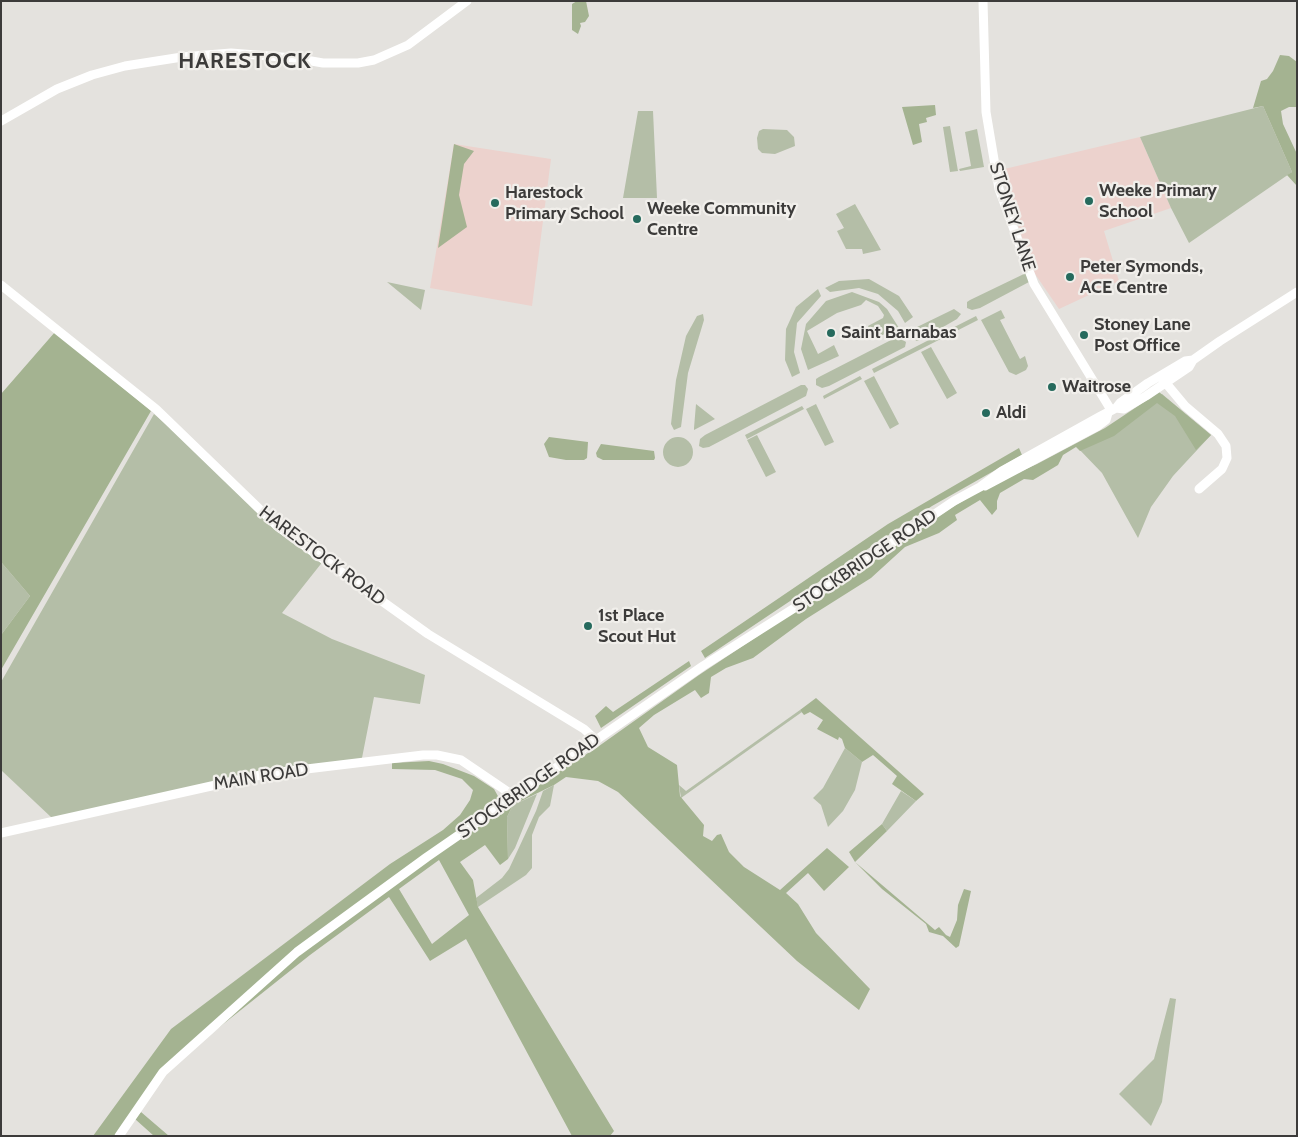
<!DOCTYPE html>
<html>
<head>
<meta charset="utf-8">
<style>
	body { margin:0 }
	#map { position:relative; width:1298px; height:1137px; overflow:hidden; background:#e4e2de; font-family:Cabin,sans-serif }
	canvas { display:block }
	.frame { position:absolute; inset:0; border:2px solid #3c3b3a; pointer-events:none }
</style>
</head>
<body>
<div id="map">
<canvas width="1298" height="1137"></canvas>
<div class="frame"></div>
</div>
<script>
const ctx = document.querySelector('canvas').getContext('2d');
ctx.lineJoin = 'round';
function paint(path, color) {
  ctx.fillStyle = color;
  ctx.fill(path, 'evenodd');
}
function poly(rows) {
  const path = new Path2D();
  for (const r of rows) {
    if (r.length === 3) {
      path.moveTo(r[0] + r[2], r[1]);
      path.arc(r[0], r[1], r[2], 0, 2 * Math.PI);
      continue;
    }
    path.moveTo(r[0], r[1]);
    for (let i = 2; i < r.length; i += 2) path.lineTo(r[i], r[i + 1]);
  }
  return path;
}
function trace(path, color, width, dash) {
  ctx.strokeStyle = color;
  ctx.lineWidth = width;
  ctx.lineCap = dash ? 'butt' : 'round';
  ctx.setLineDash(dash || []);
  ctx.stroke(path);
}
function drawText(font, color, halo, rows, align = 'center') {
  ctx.font = font + ' Cabin,sans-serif';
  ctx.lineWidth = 4.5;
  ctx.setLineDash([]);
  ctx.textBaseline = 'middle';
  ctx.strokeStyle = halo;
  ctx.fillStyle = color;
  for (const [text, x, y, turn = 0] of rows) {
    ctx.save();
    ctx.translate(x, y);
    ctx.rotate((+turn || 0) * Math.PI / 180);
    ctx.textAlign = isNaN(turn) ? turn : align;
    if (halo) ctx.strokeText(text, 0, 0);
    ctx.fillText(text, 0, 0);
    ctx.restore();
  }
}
const education = poly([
	[1140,137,1171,208,1104,231,1119,281,1059,309,1033,271,1000,170],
	[454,144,551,159,532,306,430,288]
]);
const green = poly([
	[1263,106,1292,172,1189,243,1171,208,1140,137],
	[638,111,653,111,657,198,623,198],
	[950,126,958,171,950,172,943,127],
	[763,129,787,130,794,137,795,146,775,154,762,153,758,149,757,138,759,131],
	[977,129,984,167,960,171,959,169,971,166,965,132],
	[855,204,881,250,863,254,862,249,846,249,837,231,844,228,836,214],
	[1026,273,1029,282,980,308,972,310,967,308,967,302,970,300],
	[869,279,899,296,913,317,905,323,898,311,878,294,859,288,830,292,825,288,839,281],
	[387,282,425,290,421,310],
	[818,289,821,296,797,323,794,352,800,373,792,377,785,360,786,329,796,307],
	[852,292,879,302,887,309,899,328,873,339,868,326,883,318,884,315,878,306,866,300,861,305,837,313,807,331,818,354,834,345,839,356,808,370,801,349,806,324,826,301],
	[954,309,961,314,957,319,924,338,917,341,912,338,911,333,915,328],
	[1001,310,1005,318,1000,320,1020,359,1025,356,1028,366,1026,370,1016,375,1009,372,981,320],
	[703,314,704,320,688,373,681,427,674,430,671,424,676,380,686,336,697,316],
	[976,316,978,320,874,373,872,369],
	[900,338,906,342,905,347,829,386,822,388,816,385,816,379,819,377,893,339],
	[931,347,957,393,947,399,921,352],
	[860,376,862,379,824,399,823,396],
	[874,376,899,424,890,429,864,381],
	[801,385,805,385,808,389,806,396,709,447,703,448,699,446,700,439,705,435],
	[1162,394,1211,435,1173,476,1151,507,1138,538,1102,473,1077,447],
	[696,404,715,419,694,430,694,428],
	[816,404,834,442,825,446,806,409],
	[802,406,804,409,747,439,745,435],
	[154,414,324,560,282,613,332,639,425,675,420,704,374,697,361,763,265,774,52,818,1,770,1,682],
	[757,435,776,472,766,477,747,440],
	[678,452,15],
	[1,562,30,596,1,635],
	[800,710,802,712,681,798,679,785,686,791],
	[845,748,862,762,855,790,843,811,828,827,821,805,813,798,823,788],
	[554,785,550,806,539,817,532,835,532,868,526,875,478,907,476,898,502,878,509,869,536,811,543,791],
	[901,791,916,801,887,831,882,824],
	[537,794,515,848,508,859,507,817,513,805],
	[1170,998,1176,999,1162,1102,1151,1126,1119,1094,1154,1059]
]);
const forest = poly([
	[577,1,586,1,589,16,585,22,580,23,581,26,578,34,572,30,572,4],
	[1280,55,1289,56,1297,62,1297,107,1289,107,1281,111,1283,124,1297,154,1297,186,1287,175,1292,172,1263,106,1253,108,1261,81,1267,79,1273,71],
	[935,105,936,115,926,118,927,122,919,124,922,142,913,145,902,107],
	[454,144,474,151,464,164,459,195,467,227,438,248],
	[55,332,151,411,1,670,1,635,30,596,1,562,1,394],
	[1159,392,1211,435,1196,450,1175,416,1157,403,1114,436,1080,451,1076,447,1063,455,1058,465,1033,480,1024,479,1000,493,997,501,997,509,992,515,980,500,955,515,957,520,939,533,905,547,871,578,806,619,753,658,726,668,711,677,709,693,701,698,695,690,654,715,639,728,648,747,677,765,680,796,704,825,703,836,712,841,717,835,721,834,729,852,744,867,780,890,827,848,849,867,824,891,808,873,786,893,798,904,816,933,870,989,859,1010,797,961,618,792,598,781,566,777,554,785,513,805,507,817,508,859,500,865,485,845,460,862,473,880,478,907,614,1131,610,1136,572,1136,466,939,430,961,389,897,310,955,163,1072,120,1136,93,1136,171,1029,390,864,443,830,460,815,470,800,473,790,462,779,435,770,392,769,392,763,429,761,443,764,474,776,494,789,504,807,599,746,699,675,951,508,983,489,1037,464,1105,428],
	[439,860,469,915,432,944,399,889],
	[549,437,588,442,587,458,584,460,566,460,549,457,544,444],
	[601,444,654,451,655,458,654,460,603,460,597,457,596,453],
	[1019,448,1022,455,932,506,705,658,701,651,888,524],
	[689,661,691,666,601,728,595,716,606,706,613,712],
	[816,698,924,794,916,801,892,784,897,776,873,755,862,762,845,748,842,739,839,737,838,740,817,729,823,720,810,712,804,715,800,710],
	[882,824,887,831,855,862,935,930,939,927,946,935,950,937,957,920,958,905,964,889,971,891,959,946,956,948,943,936,929,932,926,924,882,889,855,862,849,852],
	[141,1112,169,1136,154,1136,135,1119]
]);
const secondary = poly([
	[983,1,986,112,999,189,1034,284,1111,410],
	[1,121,57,89,92,75,125,66,182,57,231,53,294,58,323,63,358,63,374,60,408,45,467,1],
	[1,285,156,409,277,526,428,634,584,729,596,740],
	[1160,376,1185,406,1218,434,1226,446,1227,458,1222,469,1199,489],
	[1116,408,1120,403,1148,383,1185,361,1193,360],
	[985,486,1098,426,1106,420,1108,413],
	[1,833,265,774,423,755,437,755,461,760,514,796],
	[119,1136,163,1072,297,952,427,857,703,666,818,593,954,501,980,487,1002,471,1099,417,1116,408,1124,409,1146,396,1189,367,1193,360,1220,341,1297,292]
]);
const markers = [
	[1089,201,5,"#266a5d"],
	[495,203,5,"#266a5d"],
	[637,219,5,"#266a5d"],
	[1070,277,5,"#266a5d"],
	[831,333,5,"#266a5d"],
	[1084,335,5,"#266a5d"],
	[1052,387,5,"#266a5d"],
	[986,413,5,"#266a5d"],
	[588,626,5,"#266a5d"]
];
const poiNames = [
	["Weeke Primary",1099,191],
	["School",1099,212],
	["Harestock",505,193],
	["Primary School",505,214],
	["Weeke Community",647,209],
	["Centre",647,230],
	["Peter Symonds,",1080,267],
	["ACE Centre",1080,288],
	["Stoney Lane",1094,325],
	["Post Office",1094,346],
	["Saint Barnabas",841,333],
	["Waitrose",1062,387],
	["Aldi",996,413],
	["1st Place",598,616],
	["Scout Hut",598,637]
];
const streetNames = [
	["STONEY LANE",1012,217,72],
	["HARESTOCK ROAD",322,556,37],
	["STOCKBRIDGE ROAD",865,561,-34],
	["MAIN ROAD",261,777,-9],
	["STOCKBRIDGE ROAD",529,786,-35]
];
const districtNames = [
	["HARESTOCK",245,62]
];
paint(education, '#ecd2cd');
paint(green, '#b4bea7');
paint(forest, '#a4b391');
trace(secondary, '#fff', 9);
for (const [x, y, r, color] of markers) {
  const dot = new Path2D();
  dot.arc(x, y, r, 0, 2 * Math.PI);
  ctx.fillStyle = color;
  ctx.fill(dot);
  trace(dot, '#f1efeb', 2);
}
drawText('bold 18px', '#3c3b3a', '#f1efeb', poiNames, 'left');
drawText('18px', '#3c3b3a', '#f1efeb', streetNames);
ctx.letterSpacing = '1px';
drawText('bold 22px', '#3c3b3a', '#f1efeb', districtNames);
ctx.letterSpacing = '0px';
</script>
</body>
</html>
